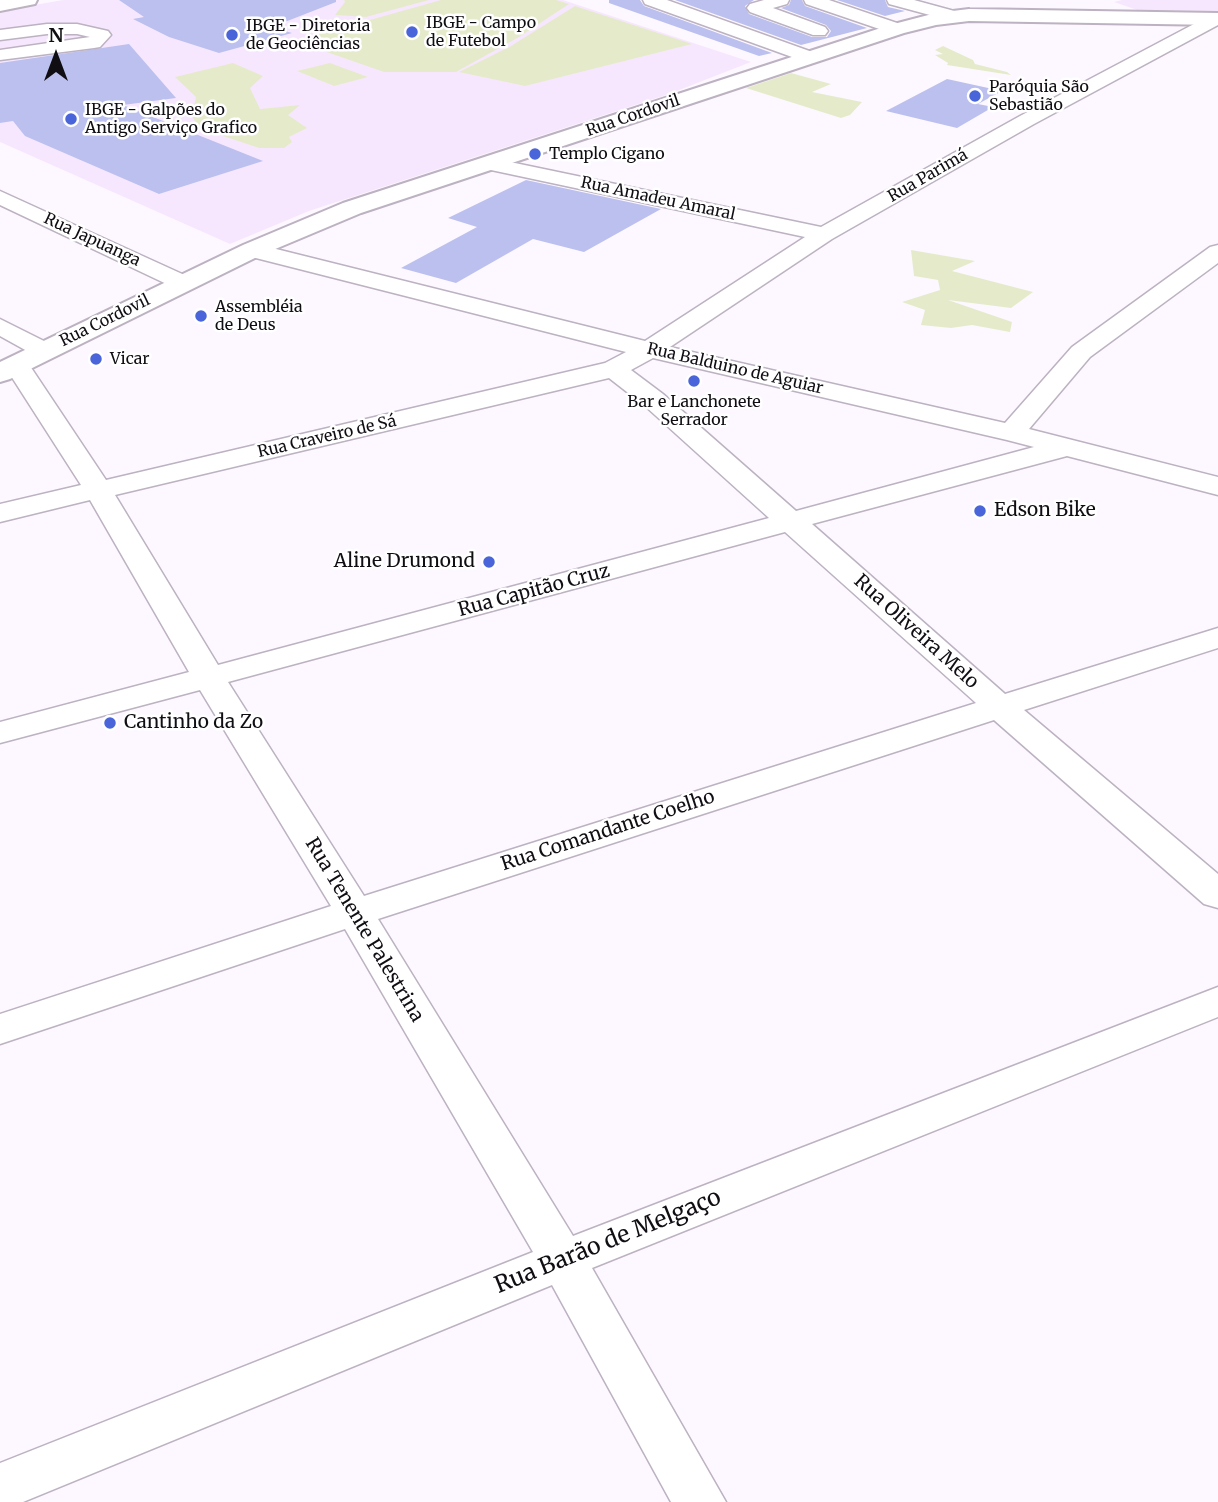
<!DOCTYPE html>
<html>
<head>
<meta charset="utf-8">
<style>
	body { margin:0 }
	#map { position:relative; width:1218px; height:1502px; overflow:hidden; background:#fdf8ff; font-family:Merriweather,serif }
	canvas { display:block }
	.north { position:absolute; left:21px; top:21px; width:70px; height:70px; -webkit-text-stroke:5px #fff; paint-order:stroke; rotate:0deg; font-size:19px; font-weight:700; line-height:28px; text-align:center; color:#110e13 }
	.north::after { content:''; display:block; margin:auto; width:24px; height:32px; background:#110e13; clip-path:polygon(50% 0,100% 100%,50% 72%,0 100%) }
</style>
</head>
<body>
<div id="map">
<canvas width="1218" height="1502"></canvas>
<div class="north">N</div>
</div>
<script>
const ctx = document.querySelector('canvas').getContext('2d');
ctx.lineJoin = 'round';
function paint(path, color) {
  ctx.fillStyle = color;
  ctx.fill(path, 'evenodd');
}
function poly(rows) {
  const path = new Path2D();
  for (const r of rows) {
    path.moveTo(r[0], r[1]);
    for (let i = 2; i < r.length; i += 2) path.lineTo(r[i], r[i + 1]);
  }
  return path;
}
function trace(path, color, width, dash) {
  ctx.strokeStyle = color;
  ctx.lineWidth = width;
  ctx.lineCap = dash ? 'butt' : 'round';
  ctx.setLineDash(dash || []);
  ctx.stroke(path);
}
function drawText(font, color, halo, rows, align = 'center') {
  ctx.font = font + ' Merriweather,serif';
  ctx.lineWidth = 5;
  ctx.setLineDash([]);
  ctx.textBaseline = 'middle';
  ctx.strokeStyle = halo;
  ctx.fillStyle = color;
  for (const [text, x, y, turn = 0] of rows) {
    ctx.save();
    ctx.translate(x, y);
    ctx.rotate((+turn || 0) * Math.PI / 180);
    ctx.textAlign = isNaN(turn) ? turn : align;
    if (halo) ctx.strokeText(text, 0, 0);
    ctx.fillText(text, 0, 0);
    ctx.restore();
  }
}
const built = poly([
	[63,0,563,0,751,62,669,94,309,211,230,244,0,142,0,11],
	[1122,0,1218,0,1218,12,1140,11,1114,2]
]);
const green = poly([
	[344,0,429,0,366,17,335,15,345,2],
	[441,0,556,0,569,4,519,37,456,72,384,72,295,41],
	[575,6,692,44,525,86,459,72,511,46],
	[943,46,973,60,975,64,1007,72,1011,75,947,65,948,63,935,55,943,54,935,50],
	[233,63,263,76,250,88,260,109,300,105,288,115,307,128,289,137,292,142,284,148,259,148,199,128,192,116,196,97,175,77],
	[330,63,368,77,334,86,297,71],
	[791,73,831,84,812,92,862,102,850,115,841,118,746,88],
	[911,250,975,261,952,271,1033,292,1011,308,948,300,1012,322,1010,332,972,325,951,328,921,325,925,310,902,302,940,290,938,280,914,276]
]);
const building = poly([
	[119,0,336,0,336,2,272,27,292,33,219,53,169,37,133,19,144,17],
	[609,0,640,0,644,6,772,53,759,56,609,3],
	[675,0,754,0,745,6,749,14,812,37,827,37,831,31,826,25,781,8,789,5,791,0,802,0,805,6,867,28,801,45],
	[837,0,885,0,888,7,905,11,885,16],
	[129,44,176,98,123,105,263,161,159,194,25,136,13,121,0,123,0,63],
	[947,79,1002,91,978,104,993,107,957,128,886,111],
	[526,180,661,209,584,252,533,239,456,283,401,268,477,227,448,218]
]);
const minor = poly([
	[643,0,667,0,815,53,818,57,809,62,803,61,645,4,643,0],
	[764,0,789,0,787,4,773,8,825,27,828,31,825,35,813,35,750,12,747,8,750,4,764,0],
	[804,0,829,0,903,25,906,29,897,34,891,33,806,4,804,0],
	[887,0,914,0,958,12,961,16,952,21,889,4,887,0],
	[1218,14,1218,25,1034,124,832,239,670,347,1005,423,1072,347,1210,247,1218,245,1218,263,1090,357,1029,429,1218,477,1218,495,1067,456,812,524,1005,694,1218,628,1218,648,1024,710,1218,874,1218,908,1204,904,994,720,378,919,573,1236,1218,987,1218,1017,592,1268,726,1502,671,1502,552,1285,23,1502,0,1502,0,1463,533,1252,345,929,0,1044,0,1014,331,906,200,690,0,743,0,722,189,672,90,500,0,522,0,504,81,485,4,365,8,360,17,357,26,360,106,480,605,363,626,352,244,255,241,250,244,245,252,243,645,341,805,237,491,170,484,168,481,164,484,160,491,158,821,227,1020,116,1211,15,1218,14],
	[653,358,1007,440,1034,447,796,511,663,394,631,370,653,358],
	[609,378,645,406,769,518,218,665,115,495,609,378],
	[785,532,976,703,364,896,228,682,785,532],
	[47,24,77,24,108,31,111,35,100,47,94,48,0,60,0,50,90,37,77,34,47,34,0,40,0,30,47,24],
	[0,191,191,278,195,283,191,288,175,288,0,205,0,191],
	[0,319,54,346,58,351,54,356,45,359,36,356,0,336,0,319]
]);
const major = poly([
	[969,9,1218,13,1218,25,969,21,936,25,904,33,361,213,261,255,10,379,0,382,0,362,243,245,343,203,890,25,936,13,969,9]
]);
const highway = poly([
	[0,0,37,0,35,4,0,11,0,0]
]);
const markers = [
	[412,32,7,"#4a65d9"],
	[232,35,7,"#4a65d9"],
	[975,96,7,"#4a65d9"],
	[71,119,7,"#4a65d9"],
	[535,154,7,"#4a65d9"],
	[201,316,7,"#4a65d9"],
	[96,359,7,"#4a65d9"],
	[694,381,7,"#4a65d9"],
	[980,511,7,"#4a65d9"],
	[489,562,7,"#4a65d9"],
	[110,723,7,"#4a65d9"]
];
const farPoinames = [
	["IBGE - Campo",426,23],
	["de Futebol",426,41],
	["IBGE - Diretoria",246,26],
	["de Geociências",246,44],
	["Paróquia São",989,87],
	["Sebastião",989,105],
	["IBGE - Galpões do",85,110],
	["Antigo Serviço Grafico",85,128],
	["Templo Cigano",549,154],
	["Assembléia",215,307],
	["de Deus",215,325],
	["Vicar",110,359],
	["Bar e Lanchonete",694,402,"center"],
	["Serrador",694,420,"center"]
];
const farStreetnames = [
	["Rua Cordovil",633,116,-19],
	["Rua Parimá",928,176,-30],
	["Rua Amadeu Amaral",658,199,12],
	["Rua Japuanga",92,240,25],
	["Rua Cordovil",105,321,-26],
	["Rua Balduino de Aguiar",735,369,13],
	["Rua Craveiro de Sá",327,437,-13]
];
const poiNames = [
	["Edson Bike",994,511],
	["Aline Drumond",475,562,"right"],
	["Cantinho da Zo",124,723]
];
const streetNames = [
	["Rua Capitão Cruz",534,591,-15],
	["Rua Oliveira Melo",916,632,42],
	["Rua Comandante Coelho",608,831,-18],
	["Rua Tenente Palestrina",364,930,59]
];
const nearStreetnames = [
	["Rua Barão de Melgaço",608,1242,-22]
];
paint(built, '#f7e7fe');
paint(green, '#e5ebca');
paint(building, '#bcc0ef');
trace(minor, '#bcb2c1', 3);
trace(major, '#bcb2c1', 4);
trace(highway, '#bcb2c1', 4);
paint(minor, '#fff');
paint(major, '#fff');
paint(highway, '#fff');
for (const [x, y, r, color] of markers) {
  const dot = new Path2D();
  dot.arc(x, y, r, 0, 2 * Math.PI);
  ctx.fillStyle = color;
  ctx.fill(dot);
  trace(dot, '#fff', 2.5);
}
drawText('16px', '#110e13', '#fff', farPoinames, 'left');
drawText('16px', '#110e13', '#fff', farStreetnames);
drawText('19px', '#110e13', '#fff', poiNames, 'left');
drawText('19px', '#110e13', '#fff', streetNames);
drawText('23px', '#110e13', '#fff', nearStreetnames);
</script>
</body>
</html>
